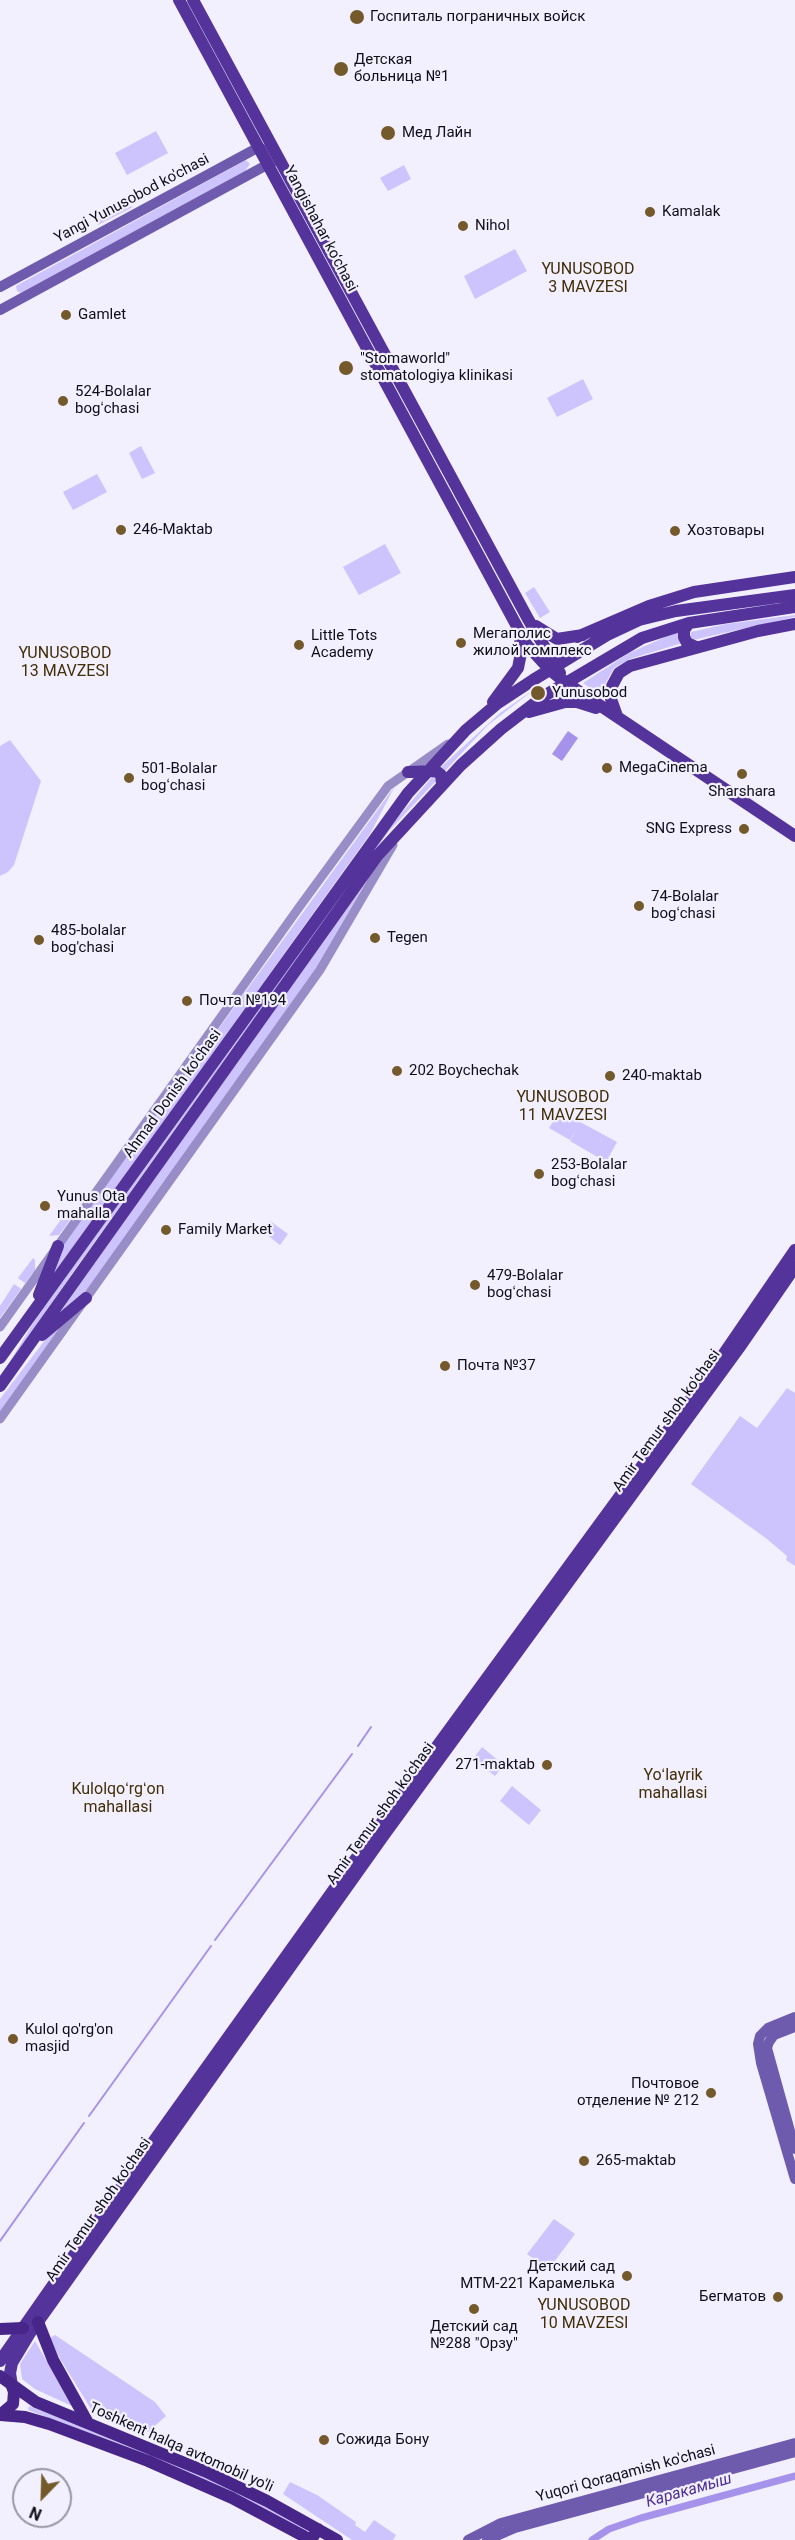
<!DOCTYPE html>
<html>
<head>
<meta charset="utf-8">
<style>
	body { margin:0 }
	#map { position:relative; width:795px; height:2540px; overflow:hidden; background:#f2f0ff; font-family:Roboto,sans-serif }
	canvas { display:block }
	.north { position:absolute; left:12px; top:2468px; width:60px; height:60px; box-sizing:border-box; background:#f2f0ff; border:2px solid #9896a2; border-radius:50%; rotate:203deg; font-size:16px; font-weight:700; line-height:24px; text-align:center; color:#100e16 }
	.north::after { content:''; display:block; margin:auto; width:21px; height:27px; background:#745a2b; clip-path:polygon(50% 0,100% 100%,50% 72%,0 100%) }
</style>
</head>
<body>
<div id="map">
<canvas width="795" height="2540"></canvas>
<div class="north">N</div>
</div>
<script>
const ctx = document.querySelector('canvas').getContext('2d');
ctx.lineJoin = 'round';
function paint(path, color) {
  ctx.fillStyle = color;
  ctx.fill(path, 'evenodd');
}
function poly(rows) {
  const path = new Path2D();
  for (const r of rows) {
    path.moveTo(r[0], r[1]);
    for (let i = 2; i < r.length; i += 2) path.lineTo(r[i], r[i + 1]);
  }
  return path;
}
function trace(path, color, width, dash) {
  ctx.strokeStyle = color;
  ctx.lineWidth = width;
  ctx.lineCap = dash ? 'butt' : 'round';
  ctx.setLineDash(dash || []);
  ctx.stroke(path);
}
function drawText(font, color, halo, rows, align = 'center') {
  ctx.font = font + ' Roboto,sans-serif';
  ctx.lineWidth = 4.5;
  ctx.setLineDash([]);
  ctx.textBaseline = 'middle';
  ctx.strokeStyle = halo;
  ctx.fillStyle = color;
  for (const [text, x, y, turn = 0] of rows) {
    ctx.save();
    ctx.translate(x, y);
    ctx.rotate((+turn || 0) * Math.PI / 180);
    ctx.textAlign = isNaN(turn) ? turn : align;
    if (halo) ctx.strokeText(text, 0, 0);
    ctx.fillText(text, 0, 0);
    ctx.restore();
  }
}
const green = poly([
	[156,131,168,153,127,175,115,153],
	[246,160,250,164,245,171,21,293,17,291,16,286],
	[404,165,411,179,388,191,380,178],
	[121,204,133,207,98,225,98,217],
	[515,249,527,271,475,299,464,276],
	[583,379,593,399,557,417,547,398],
	[141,446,155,473,142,479,129,453],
	[97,474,107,492,73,510,63,492],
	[385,544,401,573,359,595,343,567],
	[534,587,550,612,540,618,525,593],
	[795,615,795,617,693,640,690,638,691,632,726,624],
	[679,631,682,643,630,659,614,668,605,684,608,701,583,683,629,653],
	[539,686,488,725,445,771,441,767,500,713],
	[10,740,41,781,14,865,8,872,0,876,0,746],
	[433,776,436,781,389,831,73,1272,0,1378,38,1315,387,830],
	[395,786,370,834,49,1281,66,1240,75,1226],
	[379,859,309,981,88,1290,58,1315],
	[560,1111,617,1142,606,1162,570,1141,578,1127,570,1140,549,1128],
	[68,1210,72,1217,59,1235,49,1236],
	[270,1221,288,1234,280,1245,262,1231],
	[33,1258,35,1260,35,1270,25,1283,18,1278],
	[14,1284,21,1289,0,1318,0,1306],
	[66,1320,0,1414,0,1399,45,1340],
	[787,1388,795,1393,795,1566,786,1560,787,1556,767,1539,691,1484,740,1416,757,1428],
	[482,1747,504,1765,495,1776,473,1759],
	[512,1786,541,1810,529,1825,500,1801],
	[554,2219,575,2234,548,2270,527,2254],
	[55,2335,155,2402,166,2416,148,2432,91,2409,48,2339],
	[35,2341,53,2372,74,2407,35,2389,22,2379,20,2364],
	[29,2406,191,2469,308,2529,306,2532,149,2456,28,2410],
	[290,2482,317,2495,356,2522,355,2525,365,2532,374,2520,396,2535,393,2540,352,2540,283,2494]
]);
const water = poly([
	[568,731,578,738,562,761,552,754]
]);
const stream = poly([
	[358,1746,371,1727],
	[215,1940,352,1754],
	[89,2116,211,1946],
	[0,2241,84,2123]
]);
const canal = poly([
	[592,2540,609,2529,641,2518,795,2476]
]);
const tertiary = poly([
	[0,1327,300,906,388,786,448,744],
	[0,1419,320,970,393,845]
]);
const secondary = poly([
	[0,287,259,147,278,159],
	[0,310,274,161],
	[795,2017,768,2028,760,2036,758,2044,761,2063,795,2179],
	[795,2027,774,2035,769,2042,767,2048,795,2149],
	[468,2540,501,2523,795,2443],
	[487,2540,515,2528,795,2452]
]);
const primary = poly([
	[179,0,527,645,550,670,565,682,795,836],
	[193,0,528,619,560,673],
	[689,623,684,630,684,637,687,643,696,647],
	[536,626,557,639,583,635],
	[577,637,649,606,694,592,795,577],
	[493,702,518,668,521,653,520,635],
	[529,712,565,702,577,702,596,708],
	[617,716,611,699,612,686,619,673,630,666,758,631,795,624],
	[408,772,436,771,441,775,442,784],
	[39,1295,58,1246],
	[42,1335,86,1298],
	[0,1358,408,793,466,730,498,703,533,680,607,635,639,620,676,611,795,595],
	[0,1386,377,856,461,765,501,729,544,696,642,638,689,623,795,607],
	[0,2361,141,2159,405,1790,723,1355,795,1250],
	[12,2386,10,2373,12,2363,30,2333,384,1835,739,1348,795,1267]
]);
const trunk = poly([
	[38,2322,53,2360,88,2423],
	[0,2329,23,2328],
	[0,2376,36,2402,209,2473,267,2501,337,2540],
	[0,2415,25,2417,49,2424,148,2461,232,2498,311,2540,318,2529],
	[0,2415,13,2404,14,2392,12,2386]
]);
const markers = [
	[357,17,8,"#745a2b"],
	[341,69,8,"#745a2b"],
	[388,133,8,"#745a2b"],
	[650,212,6,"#745a2b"],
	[463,226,6,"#745a2b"],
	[66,315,6,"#745a2b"],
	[346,368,8,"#745a2b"],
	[63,401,6,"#745a2b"],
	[121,530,6,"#745a2b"],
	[675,531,6,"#745a2b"],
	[461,643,6,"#745a2b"],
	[299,645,6,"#745a2b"],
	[538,693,8,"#745a2b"],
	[607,768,6,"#745a2b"],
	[742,774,6,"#745a2b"],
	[129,778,6,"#745a2b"],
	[744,829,6,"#745a2b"],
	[639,906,6,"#745a2b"],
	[375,938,6,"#745a2b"],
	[39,940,6,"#745a2b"],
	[187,1001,6,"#745a2b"],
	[397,1071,6,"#745a2b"],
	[610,1076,6,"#745a2b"],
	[539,1174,6,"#745a2b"],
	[45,1206,6,"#745a2b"],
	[166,1230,6,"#745a2b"],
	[475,1285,6,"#745a2b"],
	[445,1366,6,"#745a2b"],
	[547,1765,6,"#745a2b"],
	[13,2039,6,"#745a2b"],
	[711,2093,6,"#745a2b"],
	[584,2161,6,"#745a2b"],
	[627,2276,6,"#745a2b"],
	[778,2297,6,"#745a2b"],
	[474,2309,6,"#745a2b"],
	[324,2440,6,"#745a2b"]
];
const poiNames = [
	["Госпиталь пограничных войск",370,17],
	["Детская",354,60],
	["больница №1",354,77],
	["Мед Лайн",402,133],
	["Kamalak",662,212],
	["Nihol",475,226],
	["Gamlet",78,315],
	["\"Stomaworld\"",360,359],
	["stomatologiya klinikasi",360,376],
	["524-Bolalar",75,392],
	["bogʻchasi",75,409],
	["246-Maktab",133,530],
	["Хозтовары",687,531],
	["Мегаполис",473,634],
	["жилой комплекс",473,651],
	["Little Tots",311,636],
	["Academy",311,653],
	["Yunusobod",552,693],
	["MegaCinema",619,768],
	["501-Bolalar",141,769],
	["bogʻchasi",141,786],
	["Sharshara",742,792,"center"],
	["SNG Express",732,829,"right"],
	["74-Bolalar",651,897],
	["bogʻchasi",651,914],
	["485-bolalar",51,931],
	["bog'chasi",51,948],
	["Tegen",387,938],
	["Почта №194",199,1001],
	["202 Boychechak",409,1071],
	["240-maktab",622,1076],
	["253-Bolalar",551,1165],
	["bogʻchasi",551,1182],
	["Yunus Ota",57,1197],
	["mahalla",57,1214],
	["Family Market",178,1230],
	["479-Bolalar",487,1276],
	["bogʻchasi",487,1293],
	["Почта №37",457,1366],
	["271-maktab",535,1765,"right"],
	["Kulol qo'rg'on",25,2030],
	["masjid",25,2047],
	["Почтовое",699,2084,"right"],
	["отделение № 212",699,2101,"right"],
	["265-maktab",596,2161],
	["Детский сад",615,2267,"right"],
	["МТМ-221 Карамелька",615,2284,"right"],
	["Бегматов",766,2297,"right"],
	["Детский сад",474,2327,"center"],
	["№288 \"Орзу\"",474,2344,"center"],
	["Сожида Бону",336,2440]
];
const streetNames = [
	["Yangi Yunusobod ko'chasi",132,199,-28],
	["Yangishahar ko‘chasi",320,229,62],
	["Ahmad Donish ko'chasi",173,1094,-54],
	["Amir Temur shoh ko'chasi",667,1421,-54],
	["Amir Temur shoh ko'chasi",381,1814,-54],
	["Amir Temur shoh ko'chasi",99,2210,-55],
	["Toshkent halqa avtomobil yo'li",181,2448,24],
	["Yuqori Qoraqamish ko'chasi",626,2474,-15]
];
const neighbourhoodNames = [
	["YUNUSOBOD",588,270],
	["3 MAVZESI",588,288],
	["YUNUSOBOD",65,654],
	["13 MAVZESI",65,672],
	["YUNUSOBOD",563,1098],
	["11 MAVZESI",563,1116],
	["Yoʻlayrik",673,1776],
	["mahallasi",673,1794],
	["Kulolqoʻrgʻon",118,1790],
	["mahallasi",118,1808],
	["YUNUSOBOD",584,2306],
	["10 MAVZESI",584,2324]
];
const waterNames = [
	["Каракамыш",689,2491,-16]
];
paint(green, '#cdc3fd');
paint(water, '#a592ea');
trace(stream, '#a592ea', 2);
trace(canal, '#a592ea', 7);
trace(tertiary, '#988dc6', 9);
trace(secondary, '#6f5bae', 10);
trace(primary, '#54339a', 12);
trace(trunk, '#482689', 12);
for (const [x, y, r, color] of markers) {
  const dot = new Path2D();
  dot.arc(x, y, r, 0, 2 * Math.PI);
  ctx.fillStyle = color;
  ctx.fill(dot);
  trace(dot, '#f2f0ff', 2);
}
drawText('15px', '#100e16', '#f2f0ff', poiNames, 'left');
drawText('15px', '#100e16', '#f2f0ff', streetNames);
drawText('16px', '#422e07', '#f2f0ff', neighbourhoodNames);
drawText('italic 16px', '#4e2e93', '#f2f0ff', waterNames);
</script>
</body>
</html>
